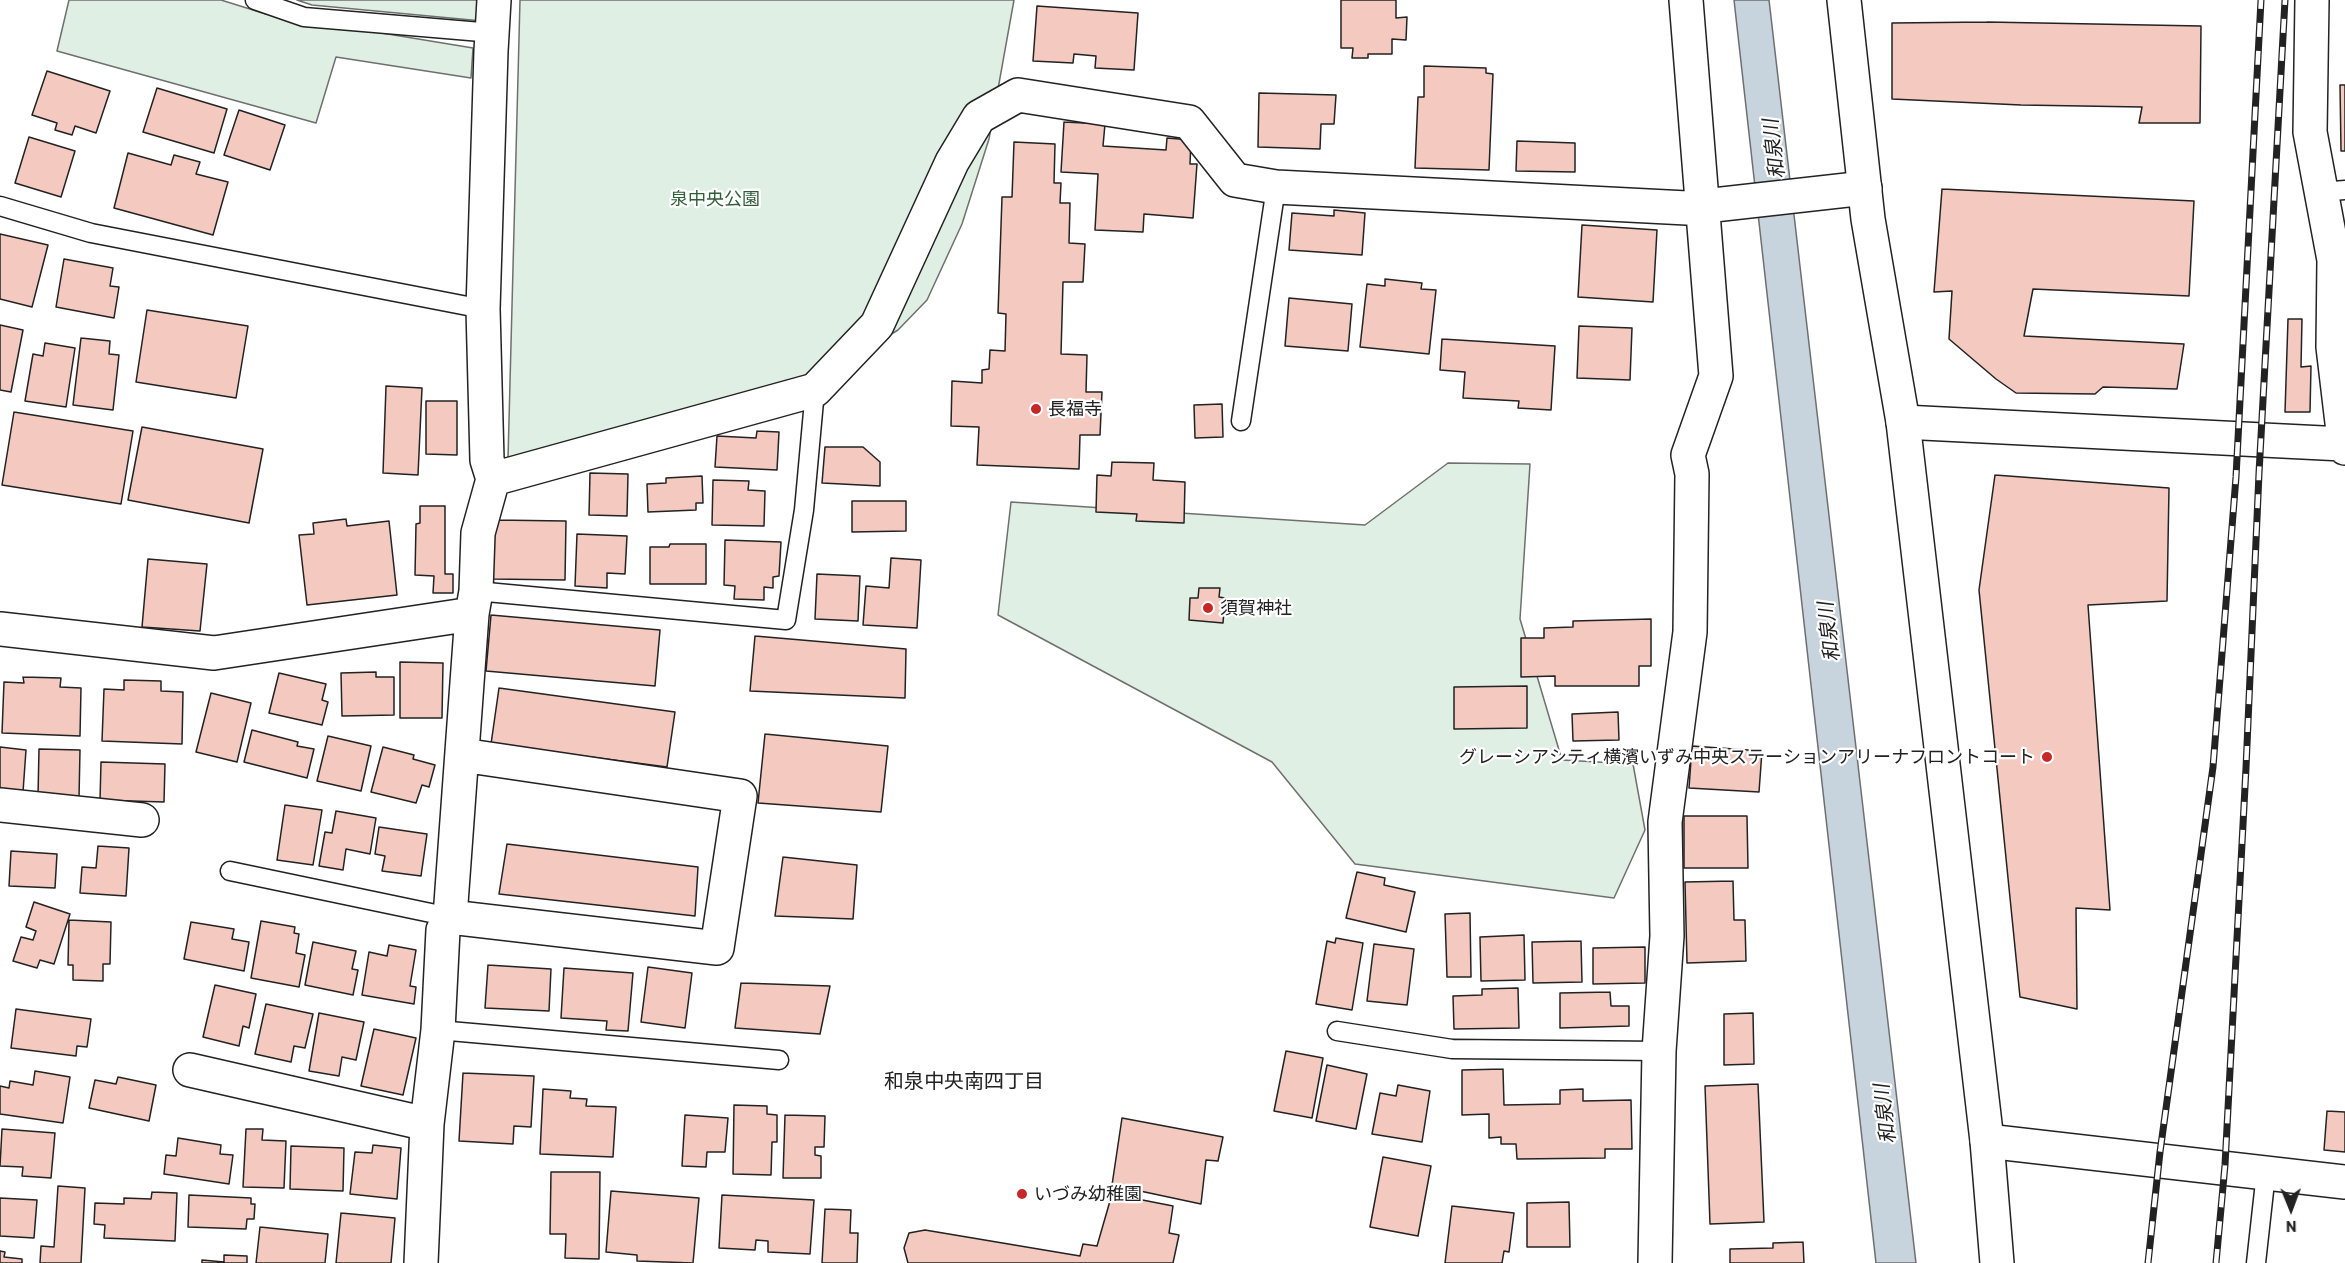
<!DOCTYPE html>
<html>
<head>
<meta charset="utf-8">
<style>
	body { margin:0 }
	#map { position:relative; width:2345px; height:1263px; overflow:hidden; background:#fff; font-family:Barlow,sans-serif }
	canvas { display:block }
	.north { position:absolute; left:2261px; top:1179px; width:60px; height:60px; -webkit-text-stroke:4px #fff; paint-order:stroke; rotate:179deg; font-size:16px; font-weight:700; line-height:24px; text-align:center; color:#222 }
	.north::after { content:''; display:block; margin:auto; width:21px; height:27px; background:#222; clip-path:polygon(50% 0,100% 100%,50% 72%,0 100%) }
</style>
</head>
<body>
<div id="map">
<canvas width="2345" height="1263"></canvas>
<div class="north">N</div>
</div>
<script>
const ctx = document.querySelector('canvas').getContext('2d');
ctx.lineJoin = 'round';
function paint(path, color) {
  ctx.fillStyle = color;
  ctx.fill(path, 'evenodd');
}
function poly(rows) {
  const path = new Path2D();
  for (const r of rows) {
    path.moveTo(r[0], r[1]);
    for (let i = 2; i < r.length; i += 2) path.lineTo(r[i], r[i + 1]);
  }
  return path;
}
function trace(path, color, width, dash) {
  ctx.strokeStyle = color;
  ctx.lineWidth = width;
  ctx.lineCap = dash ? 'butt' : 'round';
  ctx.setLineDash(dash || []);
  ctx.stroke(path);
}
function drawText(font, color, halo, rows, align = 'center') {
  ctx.font = font + ' Barlow,"Noto Sans JP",sans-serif';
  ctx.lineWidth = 4.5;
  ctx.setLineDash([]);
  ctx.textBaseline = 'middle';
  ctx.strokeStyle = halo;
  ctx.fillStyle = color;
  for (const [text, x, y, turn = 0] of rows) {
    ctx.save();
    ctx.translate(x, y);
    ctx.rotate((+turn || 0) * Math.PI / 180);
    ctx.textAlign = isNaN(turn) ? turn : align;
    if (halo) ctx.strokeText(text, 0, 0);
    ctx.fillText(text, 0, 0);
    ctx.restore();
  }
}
const green = poly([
	[69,0,221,0,266,14,473,48,471,78,336,57,316,123,57,51,69,0],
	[297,0,483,0,482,21,312,5,297,0],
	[520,0,1014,0,989,139,962,224,927,300,898,330,821,377,508,459,520,0],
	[1448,463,1530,464,1520,619,1562,760,1633,764,1645,830,1614,898,1355,864,1272,762,998,615,1011,502,1365,525,1448,463]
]);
const water = poly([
	[1734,0,1769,0,1916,1263,1876,1263,1734,0]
]);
const building = poly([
	[1341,0,1396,0,1396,18,1407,17,1406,40,1392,39,1392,54,1368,54,1368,58,1352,58,1353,48,1341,48,1341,0],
	[1037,6,1138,13,1134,70,1095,68,1096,56,1074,54,1073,63,1033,61,1037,6],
	[1987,22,2201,26,2200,123,2139,123,2142,107,2021,105,1892,99,1892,23,1987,22],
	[1424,66,1486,68,1486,73,1493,74,1489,170,1415,168,1418,97,1424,97,1424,66],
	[47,71,110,91,96,133,75,126,72,135,55,130,57,123,32,115,47,71],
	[2340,85,2345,85,2345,151,2341,151,2340,85],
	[157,88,227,109,214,153,143,132,157,88],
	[1259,93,1336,95,1334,124,1321,124,1320,149,1258,147,1259,93],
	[239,110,285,125,270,170,224,155,239,110],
	[1064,122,1105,124,1103,146,1166,150,1167,138,1191,140,1190,164,1197,164,1193,218,1144,214,1143,232,1095,230,1098,174,1061,172,1064,122],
	[29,137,75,151,61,197,15,183,29,137],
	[1517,141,1575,143,1575,172,1516,171,1517,141],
	[1014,142,1055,144,1054,183,1061,183,1060,203,1070,203,1069,243,1085,244,1083,282,1063,282,1061,354,1087,355,1086,392,1102,392,1100,435,1080,435,1079,469,977,465,979,427,951,426,952,381,982,383,982,370,989,369,990,350,1005,351,1006,314,998,313,1002,197,1012,197,1014,142],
	[128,153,171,165,174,155,200,162,196,174,228,182,213,235,114,208,128,153],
	[1942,189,2194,201,2189,296,2033,289,2024,336,2184,344,2177,389,2103,387,2095,394,2016,393,1996,379,1949,339,1952,291,1934,292,1942,189],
	[1334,210,1365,213,1362,255,1289,250,1292,213,1334,216,1334,210],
	[1582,225,1657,230,1653,302,1578,297,1582,225],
	[0,234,48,245,32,307,0,299,0,234],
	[64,259,113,268,110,286,119,287,114,318,56,307,64,259],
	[1385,279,1422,283,1421,289,1436,290,1429,354,1360,347,1367,284,1385,286,1385,279],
	[1289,298,1352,304,1348,351,1285,346,1289,298],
	[147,310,248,326,236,398,136,382,147,310],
	[2288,319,2302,319,2301,367,2311,366,2310,412,2285,412,2288,319],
	[0,325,23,330,11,392,0,390,0,325],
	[1579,326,1632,328,1630,380,1577,378,1579,326],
	[81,338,110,341,109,354,119,355,113,410,73,405,81,338],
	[1442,339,1555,346,1551,410,1518,408,1519,401,1463,398,1465,372,1440,370,1442,339],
	[45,343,75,348,66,407,25,401,33,354,43,356,45,343],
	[386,386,422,388,418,475,383,473,386,386],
	[426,401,457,401,457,455,426,454,426,401],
	[1222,404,1223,437,1195,438,1194,405,1222,404],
	[14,412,133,431,121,504,2,485,14,412],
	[142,427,263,449,249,523,128,500,142,427],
	[757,431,779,432,777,470,715,467,717,436,756,438,757,431],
	[825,447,863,447,880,462,880,486,822,483,825,447],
	[1112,462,1154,463,1153,480,1185,482,1184,523,1136,521,1137,514,1096,512,1097,475,1111,476,1112,462],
	[590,473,628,474,627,516,589,515,590,473],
	[1995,475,2169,488,2167,601,2088,605,2110,910,2076,908,2077,1009,2020,997,1979,590,1995,475],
	[702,476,703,503,696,503,696,510,648,512,647,484,666,483,666,478,702,476],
	[713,480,749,481,748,490,765,491,764,526,712,525,713,480],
	[852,501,906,501,906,531,852,532,852,501],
	[420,506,445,506,445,574,453,574,453,593,433,593,434,576,415,575,416,524,420,523,420,506],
	[346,519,347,526,389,521,397,595,307,605,299,535,314,534,313,523,346,519],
	[494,520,566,521,565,580,493,579,494,520],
	[577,534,627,536,625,574,607,573,607,588,575,586,577,534],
	[725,540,781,542,779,576,773,577,773,588,764,587,764,600,734,599,735,586,724,585,725,540],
	[670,544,706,544,706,584,650,584,650,547,669,547,670,544],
	[891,558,921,560,917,628,863,625,866,586,889,588,891,558],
	[148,559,207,564,200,631,142,627,148,559],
	[817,574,860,576,858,621,815,619,817,574],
	[1199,588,1220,588,1219,597,1225,598,1223,623,1189,620,1190,598,1198,598,1199,588],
	[491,615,660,630,655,686,486,671,491,615],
	[1651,619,1651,666,1639,666,1639,686,1555,686,1555,676,1521,677,1521,638,1544,638,1544,628,1573,627,1573,621,1651,619],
	[755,636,906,649,905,698,750,691,755,636],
	[400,662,443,663,442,718,400,718,400,662],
	[376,672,376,677,394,677,394,715,342,716,341,673,376,672],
	[279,673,326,684,322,700,328,702,322,725,269,713,279,673],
	[23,677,61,678,60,687,81,688,80,736,2,733,4,682,24,683,23,677],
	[124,680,161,681,161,691,183,692,182,744,102,741,104,689,124,690,124,680],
	[1527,686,1527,728,1454,729,1454,687,1527,686],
	[499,688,675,712,667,767,491,744,499,688],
	[211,693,251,703,237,762,196,752,211,693],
	[1618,712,1619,740,1573,741,1572,714,1618,712],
	[252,730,298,742,297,746,314,749,307,778,244,762,252,730],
	[765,734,888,746,881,812,758,803,765,734],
	[328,736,371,746,361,791,317,781,328,736],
	[1692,746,1762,751,1759,792,1689,788,1692,746],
	[0,747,26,750,23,792,0,790,0,747],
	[383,747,414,755,413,759,435,765,429,787,422,785,416,803,371,792,383,747],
	[39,749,80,750,79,798,38,796,39,749],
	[101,762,165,764,164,802,100,800,101,762],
	[285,805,322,810,313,865,277,860,285,805],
	[336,811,376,818,370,854,346,849,343,870,319,866,325,832,332,833,336,811],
	[1684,816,1747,816,1748,868,1684,868,1684,816],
	[379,827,427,834,421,876,382,871,385,856,375,854,379,827],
	[507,844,698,867,695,916,499,894,507,844],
	[98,846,129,848,126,896,80,893,82,867,96,868,98,846],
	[11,851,57,854,55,888,9,886,11,851],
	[783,857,857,865,853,919,775,916,783,857],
	[1357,872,1385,878,1384,885,1415,892,1406,932,1346,918,1357,872],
	[1733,881,1734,920,1745,920,1746,961,1687,963,1685,882,1733,881],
	[34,902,70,914,54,964,40,960,37,968,13,961,21,937,33,940,36,931,26,927,34,902],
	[1470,913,1471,977,1447,977,1445,914,1470,913],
	[69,920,111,922,110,964,103,964,103,981,73,980,73,965,68,965,69,920],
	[261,921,295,927,294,933,299,934,296,953,305,955,299,987,251,978,261,921],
	[191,922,234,929,232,939,249,942,244,971,184,959,191,922],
	[1524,935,1525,980,1481,981,1480,937,1524,935],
	[1336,938,1363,943,1352,1010,1316,1004,1327,941,1335,943,1336,938],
	[1581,941,1582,982,1533,983,1532,942,1581,941],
	[313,942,356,951,352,969,358,970,353,995,305,985,313,942],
	[1374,944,1414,949,1407,1005,1367,1001,1374,944],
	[389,945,416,950,410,986,416,987,414,1004,362,995,369,952,387,956,389,945],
	[1645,947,1645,983,1593,984,1593,948,1645,947],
	[488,965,551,969,549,1011,485,1008,488,965],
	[648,967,692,973,685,1028,641,1022,648,967],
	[564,968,633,973,628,1031,606,1030,607,1021,561,1018,564,968],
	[741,983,830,986,820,1034,735,1028,741,983],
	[215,985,256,994,249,1028,243,1026,239,1046,203,1037,215,985],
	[1518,988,1519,1028,1454,1029,1453,996,1482,995,1482,989,1518,988],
	[1610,992,1611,1006,1629,1006,1629,1026,1560,1028,1560,993,1610,992],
	[266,1004,313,1014,305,1048,294,1046,291,1062,255,1054,266,1004],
	[16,1009,91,1019,87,1047,77,1046,76,1056,11,1048,16,1009],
	[319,1013,364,1022,356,1060,342,1057,339,1076,309,1071,319,1013],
	[1753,1013,1754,1064,1724,1065,1724,1014,1753,1013],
	[374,1029,416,1038,403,1095,361,1086,374,1029],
	[1286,1051,1323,1058,1312,1118,1274,1111,1286,1051],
	[1327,1065,1367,1074,1356,1129,1316,1121,1327,1065],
	[1503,1069,1504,1105,1560,1104,1560,1090,1583,1089,1583,1101,1631,1100,1632,1149,1605,1149,1605,1158,1517,1159,1516,1144,1501,1144,1501,1137,1489,1138,1489,1114,1462,1115,1462,1070,1503,1069],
	[35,1071,70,1077,63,1123,0,1114,0,1086,9,1088,10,1081,33,1085,35,1071],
	[463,1073,534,1076,531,1127,514,1126,513,1144,459,1141,463,1073],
	[118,1077,156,1085,149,1121,89,1108,95,1080,116,1084,118,1077],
	[1758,1084,1764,1222,1710,1224,1705,1086,1758,1084],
	[1398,1085,1430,1091,1422,1142,1372,1134,1380,1093,1396,1096,1398,1085],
	[543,1089,571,1091,570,1098,587,1099,586,1106,616,1107,613,1157,540,1154,543,1089],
	[734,1105,767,1106,767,1114,777,1115,777,1142,772,1142,771,1175,733,1174,734,1105],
	[2327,1111,2345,1112,2345,1152,2324,1150,2327,1111],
	[685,1115,728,1118,725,1152,707,1152,706,1167,682,1166,685,1115],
	[785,1115,825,1116,824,1147,815,1147,815,1155,821,1156,821,1178,783,1178,785,1115],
	[1122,1118,1223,1137,1218,1161,1206,1160,1201,1204,1112,1185,1122,1118],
	[2,1129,55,1133,51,1178,22,1176,23,1167,0,1166,2,1129],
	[246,1129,263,1129,262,1140,286,1141,284,1188,243,1187,246,1129],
	[178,1138,221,1145,220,1154,233,1155,229,1184,164,1174,166,1155,176,1156,178,1138],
	[373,1145,401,1148,397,1199,350,1194,355,1152,372,1153,373,1145],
	[291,1146,344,1148,343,1191,290,1189,291,1146],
	[1383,1157,1431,1166,1418,1236,1370,1227,1383,1157],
	[551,1172,600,1172,599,1259,565,1258,566,1234,550,1234,551,1172],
	[58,1186,85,1188,81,1263,40,1263,41,1246,54,1247,58,1186],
	[611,1191,699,1198,693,1263,637,1261,637,1255,606,1252,611,1191],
	[152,1192,177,1193,175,1241,104,1238,105,1225,94,1224,95,1203,124,1204,124,1198,151,1199,152,1192],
	[1112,1194,1173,1206,1169,1233,1179,1235,1173,1263,908,1263,904,1248,909,1233,925,1230,1080,1256,1083,1244,1097,1246,1112,1194],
	[189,1195,251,1198,251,1204,255,1204,254,1219,247,1219,246,1229,188,1227,189,1195],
	[722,1195,814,1200,810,1254,768,1252,768,1241,756,1240,755,1250,719,1248,722,1195],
	[0,1198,37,1200,34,1238,0,1236,0,1198],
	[1569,1202,1570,1247,1527,1247,1527,1203,1569,1202],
	[1452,1206,1514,1213,1509,1252,1504,1251,1502,1263,1445,1263,1452,1206],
	[825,1209,851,1210,850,1233,858,1233,857,1263,822,1263,825,1209],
	[341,1213,395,1218,391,1263,336,1263,341,1213],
	[260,1227,328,1234,325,1263,256,1263,260,1227],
	[1803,1242,1804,1263,1730,1263,1730,1249,1773,1248,1773,1243,1803,1242],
	[0,1251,5,1252,4,1257,22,1259,22,1263,0,1263,0,1251],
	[224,1255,247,1256,247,1263,202,1263,202,1260,224,1262,224,1255]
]);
const service = poly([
	[255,0,304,17,493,33],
	[2321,192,2345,190],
	[0,206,91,233,483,309],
	[1241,421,1276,187],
	[476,591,786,620,804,510,815,390],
	[230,871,450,917],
	[438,1030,779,1060],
	[1337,1031,1452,1049,1659,1051],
	[2256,1263,2266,1173]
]);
const minor = poly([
	[2312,0,2310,132,2334,260,2333,347,2345,448],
	[1903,422,2343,444],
	[493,479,815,390,877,325,952,162,979,117,1018,95,1189,122,1235,180,1276,187,1687,208,1865,188],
	[0,629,214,653,472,614],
	[0,805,142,820],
	[450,917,717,948,740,796,462,755],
	[190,1070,427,1124],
	[1987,1141,2345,1182],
	[421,1263,427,1124,438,1030,443,930,450,917,472,614,476,591,478,533,493,479,487,460,483,309,491,51,494,0],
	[1655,1263,1659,1051,1667,936,1665,822,1690,632,1692,474,1688,455,1716,376,1686,0]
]);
const tertiary = poly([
	[1844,0,1868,219,1903,422,1987,1141,1997,1263]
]);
const rail = poly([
	[2148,1263,2160,1152,2213,767,2236,477,2261,0],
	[2216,1263,2225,1165,2246,768,2259,473,2285,0]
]);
const markers = [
	[1036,409,6,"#c62828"],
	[1208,608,6,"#c62828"],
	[2047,757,6,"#c62828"],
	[1022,1194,6,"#c62828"]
];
const parkNames = [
	["泉中央公園",715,199]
];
const poiNames = [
	["長福寺",1048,409],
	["須賀神社",1220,608],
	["グレーシアシティ横濱いずみ中央ステーションアリーナフロントコート",2035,757,"right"],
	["いづみ幼稚園",1034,1194]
];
const waterNames = [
	["和泉川",1774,149,-97],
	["和泉川",1829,632,-97],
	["和泉川",1885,1114,-97]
];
const neighbourhoodNames = [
	["和泉中央南四丁目",964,1081]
];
paint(green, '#e0efe3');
trace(green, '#6f6f6f', 1.5);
paint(water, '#c7d3dd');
trace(water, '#6f6f6f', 1.5);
paint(building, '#f3c9c0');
trace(building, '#222', 1.5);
trace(service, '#222', 21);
trace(minor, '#222', 36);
trace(tertiary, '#222', 36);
trace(service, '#fff', 18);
trace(minor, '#fff', 33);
trace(tertiary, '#fff', 33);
trace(rail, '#222', 7);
trace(rail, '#fff', 4.5, [14]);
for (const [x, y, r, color] of markers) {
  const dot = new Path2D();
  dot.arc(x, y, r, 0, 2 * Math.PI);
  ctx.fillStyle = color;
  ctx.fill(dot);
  trace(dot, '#fff', 2);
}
drawText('18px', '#2f5e38', '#fff', parkNames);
drawText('18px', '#222', '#fff', poiNames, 'left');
drawText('italic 20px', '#222', '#fff', waterNames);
drawText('20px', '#222', '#fff', neighbourhoodNames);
</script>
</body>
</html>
